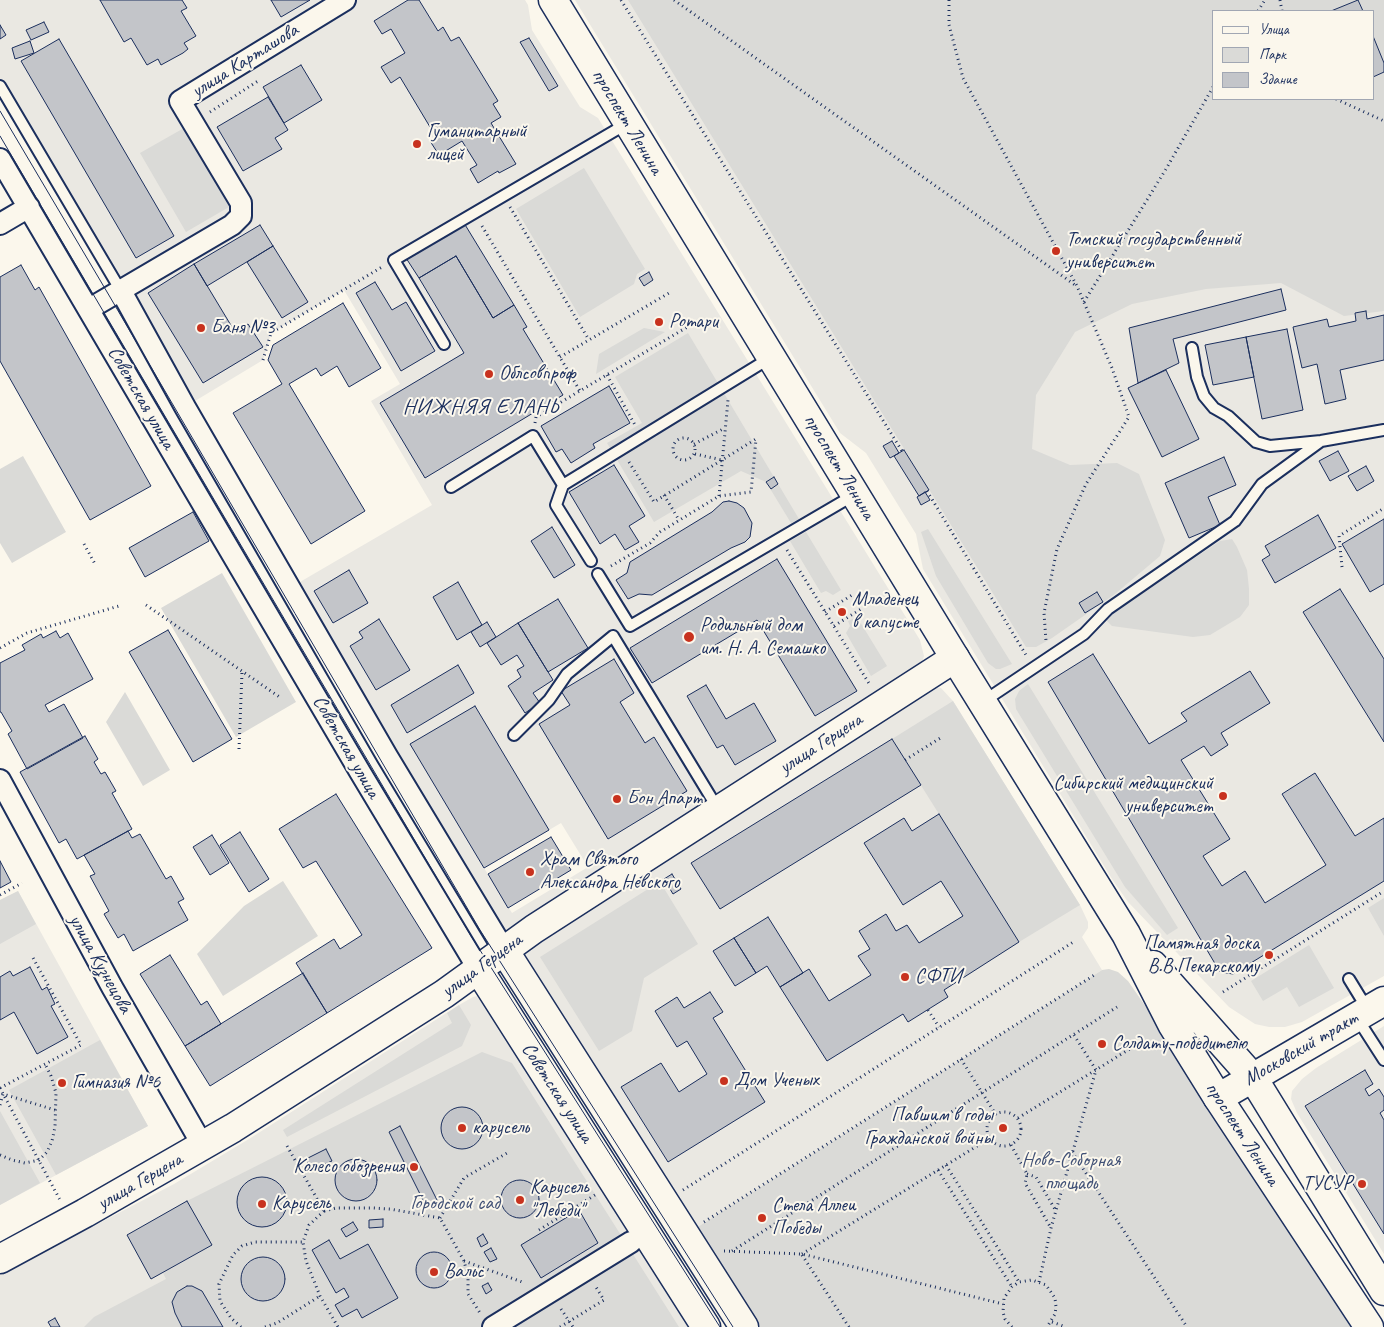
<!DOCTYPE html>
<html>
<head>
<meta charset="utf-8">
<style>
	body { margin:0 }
	#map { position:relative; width:1384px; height:1327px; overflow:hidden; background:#fbf7ec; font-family:Caveat,sans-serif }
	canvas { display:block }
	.legend { position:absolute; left:1212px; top:10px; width:162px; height:90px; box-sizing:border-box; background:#fbf7ec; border:1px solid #a1a7b3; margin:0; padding:6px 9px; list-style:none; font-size:15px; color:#1b2f5e }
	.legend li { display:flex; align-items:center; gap:10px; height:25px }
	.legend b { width:25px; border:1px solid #a1a7b3 }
</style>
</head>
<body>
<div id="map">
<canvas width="1384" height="1327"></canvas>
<ul class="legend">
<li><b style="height:6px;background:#fbf7ec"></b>Улица</li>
<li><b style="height:14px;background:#dadad7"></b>Парк</li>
<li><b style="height:14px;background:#c3c5c9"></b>Здание</li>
</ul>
</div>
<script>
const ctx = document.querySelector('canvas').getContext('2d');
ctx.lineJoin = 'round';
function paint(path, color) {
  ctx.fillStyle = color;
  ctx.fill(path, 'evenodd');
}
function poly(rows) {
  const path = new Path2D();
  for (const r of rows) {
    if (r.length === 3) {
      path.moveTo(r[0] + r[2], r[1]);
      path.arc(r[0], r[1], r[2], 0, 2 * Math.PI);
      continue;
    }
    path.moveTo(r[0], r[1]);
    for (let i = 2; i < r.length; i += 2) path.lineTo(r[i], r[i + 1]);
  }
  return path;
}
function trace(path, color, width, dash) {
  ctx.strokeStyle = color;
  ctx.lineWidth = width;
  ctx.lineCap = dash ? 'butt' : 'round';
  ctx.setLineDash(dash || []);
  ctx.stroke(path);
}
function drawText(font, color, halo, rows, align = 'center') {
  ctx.font = font + ' Caveat,sans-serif';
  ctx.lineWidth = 4;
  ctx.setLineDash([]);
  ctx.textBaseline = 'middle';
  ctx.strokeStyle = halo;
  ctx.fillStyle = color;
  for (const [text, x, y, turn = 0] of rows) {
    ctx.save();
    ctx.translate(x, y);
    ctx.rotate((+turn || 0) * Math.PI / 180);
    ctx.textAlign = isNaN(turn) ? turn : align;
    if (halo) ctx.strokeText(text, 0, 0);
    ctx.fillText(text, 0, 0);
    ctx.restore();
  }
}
const built = poly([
	[0,0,525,0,528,5,532,30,580,107,598,118,920,640,924,656,922,662,914,669,507,933,502,931,293,586,432,505,371,401,400,384,344,290,271,333,263,360,185,407,0,96],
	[561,823,588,867,512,913,484,868],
	[575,0,1384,0,1384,976,1302,1022,1285,1027,1269,1027,1255,1024,1229,1007,1128,902,1112,879,923,569,916,534,866,453,840,433],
	[1213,11,1373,11,1373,99,1213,99],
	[933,687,941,688,953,701,1080,905,1088,922,1088,928,1082,937,1102,970,696,1228,525,969,521,951],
	[18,891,148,1126,0,1205,0,900],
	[478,996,484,996,692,1327,0,1327,0,1275,174,1184,249,1139,459,1005,473,997],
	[1384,1026,1384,1254,1297,1113,1291,1099,1292,1091,1302,1079,1316,1068]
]);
const green = poly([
	[628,0,1384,0,1384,311,1344,316,1281,283,1206,289,1132,304,1075,332,1036,395,1032,449,1070,465,1117,463,1139,474,1165,540,1160,556,1115,594,1052,638,1036,647,1026,647],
	[1213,11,1373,11,1373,99,1213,99],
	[184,128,229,207,186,232,140,153],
	[584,168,645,269,637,274,634,284,580,317,516,209],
	[644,328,665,332,596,374,599,354],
	[688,333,799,519,791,523,766,482,741,471,654,522,607,443,642,423,615,377],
	[23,456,66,532,12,563,0,543,0,469],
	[928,529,1012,664,1000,669,996,669,988,663,936,576,921,532],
	[806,532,841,590,833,595,826,591,821,593,790,541],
	[1232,539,1237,547,1247,570,1249,589,1249,605,1240,617,1210,635,1193,637,1112,626,1106,620,1114,612,1220,541],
	[222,573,296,702,236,737,161,608],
	[857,617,887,666,871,676,846,633,850,626,848,621],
	[1028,684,1178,928,1167,935,1125,887,1016,709,1015,699,1019,691],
	[125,692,170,770,143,786,106,722],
	[953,701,1080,905,1019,942,892,739],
	[664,879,666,882,665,890,698,944,644,978,632,1031,599,1051,540,957],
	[283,881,318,936,223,996,197,954,244,906],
	[18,891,36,924,0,944,0,900],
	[1384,898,1384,936,1368,908],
	[1309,945,1334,988,1299,1007,1287,987,1263,1001,1251,981],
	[1109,969,1118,972,1128,981,1162,1030,1356,1327,760,1327,696,1228,1102,970],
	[459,1005,471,1025,462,1046,287,1137,283,1130,452,1023,447,1013],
	[100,1040,148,1126,56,1175,9,1090],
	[482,1052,512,1063,679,1327,84,1327,94,1317,166,1279,163,1273,151,1279,127,1235,187,1201],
	[0,1111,40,1183,0,1205]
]);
const building = poly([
	[100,0,182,0,187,8,181,11,196,36,184,43,188,49,183,53,161,65,158,59,147,65,131,38,124,42,100,0],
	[271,0,310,0,281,17,271,0],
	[408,0,419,0,438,31,443,27,451,41,459,37,498,101,493,104,501,117,491,123,516,164,499,173,498,171,478,183,470,169,477,165,462,141,439,155,430,141,436,137,400,77,391,83,381,67,405,53,391,29,382,34,374,21,408,0],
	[1358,0,1363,11,1331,11,1358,0],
	[44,22,49,32,31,40,26,30,44,22],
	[0,25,6,35,0,39,0,25],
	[1373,36,1384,63,1384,72,1373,77,1373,36],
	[529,38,558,86,549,91,520,42,529,38],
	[59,39,174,236,136,258,21,61,59,39],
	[30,41,34,53,15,59,12,48,30,41],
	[301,65,322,100,284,123,263,87,301,65],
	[268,97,288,130,275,138,282,149,243,171,217,127,268,97],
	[464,223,514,305,493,318,456,256,419,278,406,258,464,223],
	[260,225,273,246,207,286,194,264,260,225],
	[273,246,308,302,282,318,247,262,273,246],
	[456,256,493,318,514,305,527,327,523,329,563,395,425,478,380,403,464,353,419,278,456,256],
	[194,264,235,332,248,324,263,347,203,383,148,293,194,264],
	[21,265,35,290,39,287,151,486,90,520,0,361,0,277,21,265],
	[649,272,653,280,644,286,639,278,649,272],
	[375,282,392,310,406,302,435,351,401,371,356,293,375,282],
	[1281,289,1286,310,1173,339,1179,363,1138,383,1129,328,1281,289],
	[343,303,381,368,349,387,337,366,321,376,316,368,289,384,365,511,311,544,233,413,282,384,268,360,273,345,343,303],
	[1366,311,1367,319,1384,315,1384,360,1340,370,1346,399,1325,404,1317,364,1302,368,1293,327,1327,319,1329,327,1356,321,1355,313,1366,311],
	[1287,329,1303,410,1262,419,1246,337,1287,329],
	[1246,337,1254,377,1213,385,1205,345,1246,337],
	[1166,370,1199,439,1162,457,1128,388,1166,370],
	[609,386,630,423,593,444,595,448,571,463,562,449,556,452,541,426,609,386],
	[892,441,899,453,890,458,883,446,892,441],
	[904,450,929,490,919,496,894,456,904,450],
	[1338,451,1349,471,1330,481,1319,461,1338,451],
	[1224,457,1236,485,1208,497,1220,525,1189,538,1165,483,1224,457],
	[614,465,645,516,629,526,639,542,625,550,615,534,600,544,569,492,614,465],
	[1366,466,1374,481,1357,491,1348,476,1366,466],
	[774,477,778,484,771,489,766,482,774,477],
	[925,492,930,500,921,505,917,497,925,492],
	[729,501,737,503,744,508,752,523,750,537,745,542,731,548,652,595,639,594,628,599,616,580,627,573,630,562,712,512,723,502,729,501],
	[193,512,209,541,145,577,129,548,193,512],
	[1318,515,1336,548,1275,583,1262,560,1270,555,1265,546,1318,515],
	[1384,519,1384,584,1370,592,1342,544,1384,519],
	[552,527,575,565,554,578,531,541,552,527],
	[777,559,857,691,815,716,757,620,652,683,630,648,777,559],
	[349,570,368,603,333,623,314,591,349,570],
	[458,582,482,625,457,640,433,597,458,582],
	[1340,589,1384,659,1384,742,1303,612,1340,589],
	[1097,592,1103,602,1085,613,1079,603,1097,592],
	[558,599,588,648,548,672,518,623,558,599],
	[379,619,410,670,376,690,350,646,363,638,359,632,379,619],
	[487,622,496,637,480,647,471,632,487,622],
	[518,623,553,680,533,693,540,703,525,713,508,686,521,677,517,670,524,666,517,655,501,665,487,643,518,623],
	[168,630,232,739,193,762,129,652,168,630],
	[56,631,60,638,68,633,93,679,45,705,49,712,64,704,83,738,27,769,8,734,12,731,1,712,0,712,0,663,25,650,22,645,41,634,43,638,56,631],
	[1093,654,1149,744,1187,721,1181,713,1250,671,1270,703,1221,733,1228,745,1211,756,1204,746,1181,760,1230,839,1203,856,1222,886,1245,871,1265,903,1326,865,1282,794,1315,773,1355,836,1384,818,1384,881,1233,974,1220,972,1048,682,1093,654],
	[614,659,634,693,620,702,645,743,654,737,687,791,608,839,539,724,570,705,561,691,614,659],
	[458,665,474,693,407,733,391,705,458,665],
	[706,685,726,719,754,703,776,741,735,765,723,745,717,748,687,696,706,685],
	[475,706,549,830,484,868,410,744,475,706],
	[85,736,98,759,94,762,101,774,105,772,116,791,112,793,132,829,77,859,66,839,59,843,20,772,85,736],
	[892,739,921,785,720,909,691,863,892,739],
	[336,794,432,948,327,1013,296,963,334,939,340,949,362,935,316,861,303,868,279,829,336,794],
	[939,814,1019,942,944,990,948,997,908,1022,903,1014,827,1061,780,987,809,969,829,1001,871,975,858,956,870,949,859,931,886,914,896,931,907,925,919,943,963,916,941,881,903,905,864,843,904,818,912,831,939,814],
	[128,831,132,838,140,834,166,879,171,876,184,899,178,902,188,920,133,951,124,934,118,938,104,914,109,911,90,876,95,874,84,855,128,831],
	[240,832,269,879,249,892,220,845,240,832],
	[212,835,229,863,210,875,193,847,212,835],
	[551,837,571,870,508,908,488,874,551,837],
	[0,861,11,882,0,888,0,861],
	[672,874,681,889,673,894,664,879,672,874],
	[768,917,803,973,780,987,767,966,756,973,734,938,768,917],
	[734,938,756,973,735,986,713,951,734,938],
	[170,955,201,1005,207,1001,221,1024,185,1046,140,974,170,955],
	[30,967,42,990,47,987,55,1004,51,1006,68,1037,37,1054,14,1012,0,1020,0,977,10,971,13,976,30,967],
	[303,973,327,1013,210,1086,185,1046,303,973],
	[710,992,723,1012,713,1018,765,1102,668,1162,621,1087,661,1063,679,1092,707,1074,687,1041,677,1047,655,1011,677,997,684,1008,710,992],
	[1365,1070,1373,1084,1365,1089,1369,1096,1379,1089,1384,1097,1384,1110,1380,1113,1384,1120,1384,1234,1305,1106,1365,1070],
	[462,1128,21],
	[400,1126,438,1202,427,1208,389,1132,400,1126],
	[326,1149,332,1161,311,1170,306,1159,326,1149],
	[356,1180,21],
	[262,1202,25],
	[520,1199,19],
	[187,1201,212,1245,151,1279,127,1235,187,1201],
	[579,1210,598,1243,541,1278,521,1245,579,1210],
	[383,1219,383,1227,369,1228,369,1220,383,1219],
	[353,1222,358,1230,346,1237,341,1229,353,1222],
	[483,1234,488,1243,481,1247,477,1238,483,1234],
	[329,1240,340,1259,368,1244,398,1298,362,1318,357,1309,342,1317,335,1305,349,1297,344,1288,336,1293,312,1250,329,1240],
	[491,1248,497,1259,490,1262,484,1252,491,1248],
	[434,1270,18],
	[263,1279,22],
	[488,1283,492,1290,486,1294,482,1286,488,1283],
	[187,1286,192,1286,202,1291,223,1327,182,1327,175,1313,172,1302,177,1292,187,1286],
	[55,1318,60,1327,51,1327,48,1322,55,1318]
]);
const path = poly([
	[621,0,902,451],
	[674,0,1075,285],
	[949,0,949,25,963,78,1077,286,1112,368,1129,417,1086,484,1057,549,1044,613,1046,641],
	[1280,0,1282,11],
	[1258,11,1265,0],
	[1336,99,1384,121],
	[210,112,258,81],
	[510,207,589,340],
	[482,226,580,391],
	[1084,302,1166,169,1213,87],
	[560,357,669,293],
	[263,360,271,333,382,267],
	[607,375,635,425],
	[535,423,536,417,689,326],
	[684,449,11],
	[694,444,725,428],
	[695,454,722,460],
	[629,462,654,502,756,439],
	[927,491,1026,655],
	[664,495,679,520],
	[719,496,728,400],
	[84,544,95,564],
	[787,550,870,685],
	[611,566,650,543,660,532,719,496,751,492,756,439],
	[1342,567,1339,536,1384,508],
	[146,605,281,698],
	[825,612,852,595],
	[834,626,861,609],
	[0,648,27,633,119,606],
	[239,749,242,672],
	[905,760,942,737],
	[0,895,22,883],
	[1223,992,1384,891],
	[928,1010,939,1027],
	[961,1059,996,1115],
	[0,1088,81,1045,32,956],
	[0,1088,60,1200],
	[0,1105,3,1094,55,1110],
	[1004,1129,17],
	[1018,1118,1141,1042],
	[1011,1145,1027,1174,1025,1183,1051,1228],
	[287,1146,324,1211,336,1208,373,1208,390,1209,440,1218,464,1261,468,1276,468,1294,480,1313],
	[1072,1152,1187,1327],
	[0,1155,12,1160,25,1163,39,1160,47,1152,52,1141,55,1127,56,1093,51,1076,45,1064],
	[946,1165,1019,1282],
	[938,1170,1012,1287],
	[1027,1174,1036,1177,1056,1211],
	[683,1190,1075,941],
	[324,1211,309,1225,303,1242,306,1261,320,1296,338,1327],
	[440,1218,464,1178,507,1153],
	[704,1222,1096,974],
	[539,1230,595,1195],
	[724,1251,802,1254,1003,1304],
	[732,1251,1117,1007],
	[802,1254,990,1138],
	[802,1255,849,1327],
	[464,1261,525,1283],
	[1039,1282,1051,1228,1096,1070,1074,1035],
	[561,1309,573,1327],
	[1052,1322,1066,1327],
	[241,1327,231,1318,220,1301,219,1284,233,1255,242,1246,255,1242,303,1242],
	[265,1327,277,1323,320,1296],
	[560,1327,604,1300,596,1287],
	[1012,1327,1005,1319,1003,1312,1004,1298,1012,1287,1019,1282,1032,1280,1046,1285,1055,1298,1056,1307,1055,1314,1047,1327]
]);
const lane = poly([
	[0,86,121,291],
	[444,344,394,260,628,123],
	[1192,348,1197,377,1204,396,1214,408,1228,416,1256,442,1270,446,1321,441,1384,430],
	[563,485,556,505,591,561],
	[451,487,533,436,563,485,770,358],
	[598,574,630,626,854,495],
	[984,701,1084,634,1108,609,1235,521,1262,484,1321,441],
	[514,735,549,700,567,674,613,636,718,809],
	[1349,979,1368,1010],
	[1357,1018,1384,1060]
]);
const street = poly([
	[0,159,360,772,479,970],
	[0,224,29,207],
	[121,291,185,407,387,756,504,950],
	[89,309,232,225,241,216,241,203,180,101,345,0],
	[0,780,112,987,203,1146],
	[493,1327,631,1242]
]);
const secondary = poly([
	[504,950,744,1327],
	[479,970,706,1327],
	[1218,1098,1384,1001],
	[0,1259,85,1213,233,1128,444,994,534,929,955,658]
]);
const primary = poly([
	[553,0,955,658,1126,934,1172,1024,1218,1098,1369,1327],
	[1153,965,1253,1078,1384,1291]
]);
const tram = poly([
	[0,111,110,297,480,930,733,1327],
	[0,136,471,936,720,1327]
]);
const markers = [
	[417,144,5,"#c8321e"],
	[1056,251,5,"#c8321e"],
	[659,322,5,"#c8321e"],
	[201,328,5,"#c8321e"],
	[489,374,5,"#c8321e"],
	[842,612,5,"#c8321e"],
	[689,637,6,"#c8321e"],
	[1223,796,5,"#c8321e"],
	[617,799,5,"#c8321e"],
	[530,872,5,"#c8321e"],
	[1269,955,5,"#c8321e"],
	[905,977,5,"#c8321e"],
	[1102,1044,5,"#c8321e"],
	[724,1081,5,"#c8321e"],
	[62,1083,5,"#c8321e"],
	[462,1128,5,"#c8321e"],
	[1003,1128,5,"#c8321e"],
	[414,1167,5,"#c8321e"],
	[1362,1184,5,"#c8321e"],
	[520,1200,5,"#c8321e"],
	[262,1204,5,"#c8321e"],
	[762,1218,5,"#c8321e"],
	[434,1272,5,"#c8321e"]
];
const streetNames = [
	["улица Карташова",245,61,-32],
	["проспект Ленина",627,122,59],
	["Советская улица",141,398,60],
	["проспект Ленина",839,467,59],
	["улица Герцена",821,744,-33],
	["Советская улица",346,747,60],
	["улица Кузнецова",100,964,61],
	["улица Герцена",482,966,-36],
	["Московский тракт",1301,1049,-30],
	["Советская улица",557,1093,57],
	["проспект Ленина",1242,1134,57],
	["улица Герцена",140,1182,-30]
];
const poiNames = [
	["Гуманитарный",427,132],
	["лицей",427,155],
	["Томский государственный",1066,240],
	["университет",1066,263],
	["Ротари",669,322],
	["Баня №3",211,328],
	["Облсовпроф",499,374],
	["Младенец",852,600],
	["в капусте",852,623],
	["Родильный дом",700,626],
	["им. Н. А. Семашко",700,649],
	["Сибирский медицинский",1213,784,"right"],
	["университет",1213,807,"right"],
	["Бон Апарт",627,799],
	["Храм Святого",540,860],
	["Александра Невского",540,883],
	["Памятная доска",1259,944,"right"],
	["В.В Пекарскому",1259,967,"right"],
	["СФТИ",915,977],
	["Солдату-победителю",1112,1044],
	["Дом Ученых",734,1081],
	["Гимназия №6",72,1083],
	["Павшим в годы",993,1116,"right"],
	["Гражданской войны",993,1139,"right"],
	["карусель",472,1128],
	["Колесо обозрения",404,1167,"right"],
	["ТУСУР",1352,1184,"right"],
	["Карусель",530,1188],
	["\"Лебеди\"",530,1211],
	["Карусель",272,1204],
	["Стела Аллеи",772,1206],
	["Победы",772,1229],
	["Вальс",444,1272]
];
const parkNames = [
	["Ново-Соборная",1071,1161],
	["площадь",1071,1184],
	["Городской сад",455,1204]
];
const quarterNames = [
	["НИЖНЯЯ ЕЛАНЬ",481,407]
];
paint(built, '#eae8e2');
paint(green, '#dadad7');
paint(building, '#c3c5c9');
trace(building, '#1b2f5e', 1);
trace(lane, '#1b2f5e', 14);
trace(street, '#1b2f5e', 24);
trace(secondary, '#1b2f5e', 31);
trace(primary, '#1b2f5e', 31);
trace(path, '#1b2f5e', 3, [1, 4]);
trace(lane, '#fbf7ec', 10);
trace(street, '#fbf7ec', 20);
trace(secondary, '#fbf7ec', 28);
trace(primary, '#fbf7ec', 28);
trace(tram, '#1b2f5e', 1);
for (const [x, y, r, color] of markers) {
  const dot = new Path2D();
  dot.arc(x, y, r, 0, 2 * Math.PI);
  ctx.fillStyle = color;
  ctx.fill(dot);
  trace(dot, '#fbf7ec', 2);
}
drawText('20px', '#1b2f5e', '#fbf7ec', streetNames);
drawText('20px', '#1b2f5e', '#fbf7ec', poiNames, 'left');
drawText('20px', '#415176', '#fbf7ec', parkNames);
ctx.letterSpacing = '1px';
drawText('22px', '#1b2f5e', '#fbf7ec', quarterNames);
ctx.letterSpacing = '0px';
</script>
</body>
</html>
